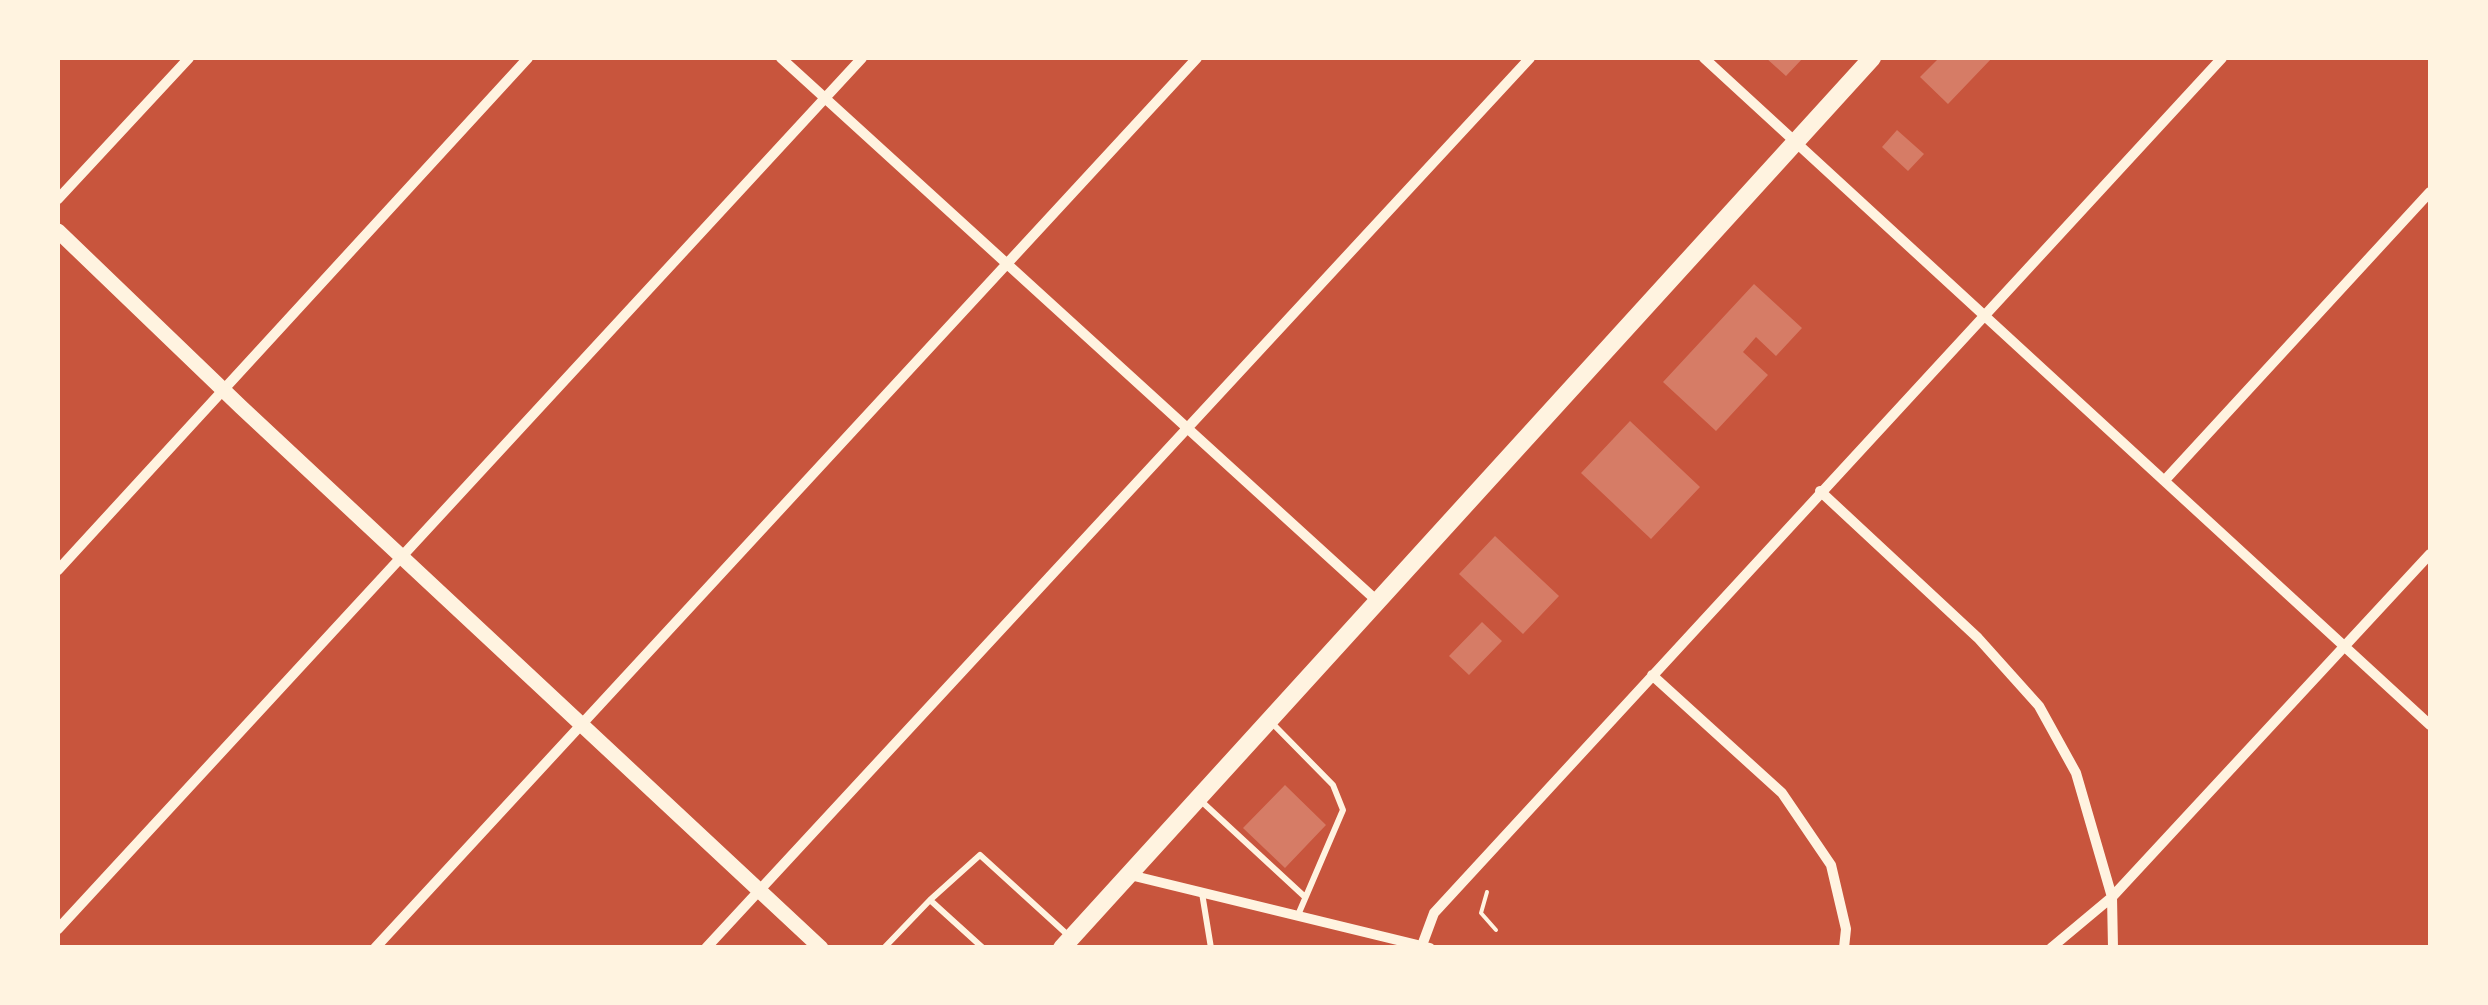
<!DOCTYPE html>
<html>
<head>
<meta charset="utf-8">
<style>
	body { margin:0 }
	#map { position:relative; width:2488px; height:1005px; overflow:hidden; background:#c8553d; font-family:Georgia,serif }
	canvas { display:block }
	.frame { position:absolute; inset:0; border:60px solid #fff3e0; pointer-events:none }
</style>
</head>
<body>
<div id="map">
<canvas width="2488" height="1005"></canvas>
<div class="frame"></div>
</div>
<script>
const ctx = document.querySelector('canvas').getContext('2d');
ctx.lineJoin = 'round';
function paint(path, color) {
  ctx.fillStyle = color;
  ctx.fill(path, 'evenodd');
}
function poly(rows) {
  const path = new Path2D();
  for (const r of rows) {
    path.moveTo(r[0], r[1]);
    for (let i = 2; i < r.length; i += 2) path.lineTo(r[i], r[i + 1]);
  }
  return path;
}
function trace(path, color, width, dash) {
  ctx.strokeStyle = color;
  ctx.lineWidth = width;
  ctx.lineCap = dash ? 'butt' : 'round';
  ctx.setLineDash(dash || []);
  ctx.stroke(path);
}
const building = poly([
	[1766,58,1803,58,1786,76],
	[1939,58,1992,58,1948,104,1920,77],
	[1897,130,1924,154,1908,171,1882,147],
	[1754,284,1802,328,1776,356,1756,337,1743,352,1768,375,1716,431,1663,382],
	[1630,421,1700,487,1651,539,1581,473],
	[1495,536,1559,596,1523,634,1459,574],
	[1482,622,1502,641,1469,675,1449,656],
	[1285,785,1326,825,1285,868,1243,828]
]);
const path = poly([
	[1487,892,1481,913,1496,930]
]);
const service = poly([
	[1272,723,1333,785,1343,810,1298,915],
	[1200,800,1305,897],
	[1202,893,1211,948],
	[884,948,930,900],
	[983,948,930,900,980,855,1070,937]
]);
const minor = poly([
	[781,58,1376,600],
	[1704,58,2430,725],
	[58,199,189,58],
	[2165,480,2430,192],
	[1820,491,1978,638,2039,706,2076,773,2112,897,2113,948],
	[58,570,528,58],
	[1652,675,1782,793,1831,865,1846,929,1844,948],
	[1130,875,1430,948],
	[58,929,862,58],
	[375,948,1197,58],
	[706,948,1530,58],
	[1421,948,1434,913,2222,58],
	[2051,948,2112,897,2430,554]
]);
const tertiary = poly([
	[58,231,241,407,821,948]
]);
const secondary = poly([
	[1062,948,1872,58]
]);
paint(building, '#d67c66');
trace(path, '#fff3e0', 4);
trace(service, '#fff3e0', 6);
trace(minor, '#fff3e0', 10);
trace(tertiary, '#fff3e0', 15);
trace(secondary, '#fff3e0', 18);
</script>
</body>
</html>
